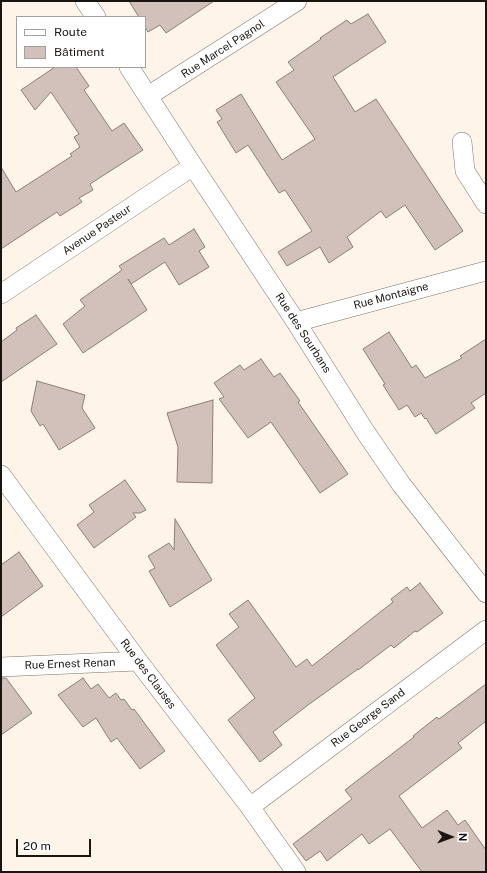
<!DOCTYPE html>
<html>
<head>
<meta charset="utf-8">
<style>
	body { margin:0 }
	#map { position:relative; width:487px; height:873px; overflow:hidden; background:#fef4ea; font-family:"Public Sans",sans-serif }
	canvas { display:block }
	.frame { position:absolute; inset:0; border:2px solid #191511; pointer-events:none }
	.legend { position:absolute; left:16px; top:16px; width:130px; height:52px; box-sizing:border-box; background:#fff; border:1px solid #a3a1a0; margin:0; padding:5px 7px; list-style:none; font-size:12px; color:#191511 }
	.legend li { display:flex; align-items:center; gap:8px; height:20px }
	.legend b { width:20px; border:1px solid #a3a1a0 }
	.north { position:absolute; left:431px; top:817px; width:40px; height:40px; -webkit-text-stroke:3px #fff; paint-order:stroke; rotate:91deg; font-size:11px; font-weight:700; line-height:16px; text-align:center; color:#191511 }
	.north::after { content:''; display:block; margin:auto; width:14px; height:18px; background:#191511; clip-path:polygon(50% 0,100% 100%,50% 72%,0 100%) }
	.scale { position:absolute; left:16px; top:839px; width:75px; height:18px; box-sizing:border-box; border:2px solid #191511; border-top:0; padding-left:5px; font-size:12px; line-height:14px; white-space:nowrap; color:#191511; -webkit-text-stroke:3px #fff; paint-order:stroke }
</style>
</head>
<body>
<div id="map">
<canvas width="487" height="873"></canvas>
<div class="frame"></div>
<ul class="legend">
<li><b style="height:5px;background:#fff"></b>Route</li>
<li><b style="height:11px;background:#d2c1ba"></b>Bâtiment</li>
</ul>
<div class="north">N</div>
<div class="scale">20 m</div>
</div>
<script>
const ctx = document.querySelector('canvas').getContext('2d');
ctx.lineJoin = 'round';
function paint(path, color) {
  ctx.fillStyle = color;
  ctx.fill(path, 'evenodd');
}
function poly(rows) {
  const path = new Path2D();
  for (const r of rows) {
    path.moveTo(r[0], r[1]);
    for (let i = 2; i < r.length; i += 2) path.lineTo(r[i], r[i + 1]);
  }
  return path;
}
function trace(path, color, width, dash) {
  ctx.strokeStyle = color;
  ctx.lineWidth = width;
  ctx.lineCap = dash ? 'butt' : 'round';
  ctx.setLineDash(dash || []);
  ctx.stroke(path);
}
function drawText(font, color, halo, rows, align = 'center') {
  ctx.font = font + ' "Public Sans",sans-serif';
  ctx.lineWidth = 3.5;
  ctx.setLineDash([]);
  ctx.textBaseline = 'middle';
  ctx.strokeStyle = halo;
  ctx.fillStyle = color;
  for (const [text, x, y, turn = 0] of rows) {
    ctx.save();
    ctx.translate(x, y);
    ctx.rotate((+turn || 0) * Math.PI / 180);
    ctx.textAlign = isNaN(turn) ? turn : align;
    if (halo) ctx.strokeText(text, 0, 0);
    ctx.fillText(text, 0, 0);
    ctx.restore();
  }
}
const building = poly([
	[129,1,214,1,166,33,160,25,148,32,145,27,145,17,139,17,129,1],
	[368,14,386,42,333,77,355,112,376,99,463,231,435,250,405,205,386,218,381,211,347,237,353,247,329,263,320,247,287,266,278,252,312,231,285,190,279,193,248,145,236,153,217,122,222,119,216,110,241,94,282,160,315,139,276,82,294,70,288,62,321,39,320,38,347,20,351,24,368,14],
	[55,67,76,67,89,86,84,90,112,131,124,123,143,150,90,184,93,190,79,198,82,202,60,216,57,212,1,249,1,167,16,192,72,156,70,154,80,147,74,137,79,134,51,92,35,110,21,90,55,67],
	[194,229,205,247,199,251,209,267,179,285,165,262,131,284,128,279,147,310,83,353,63,324,85,306,80,300,122,270,119,266,164,238,169,245,194,229],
	[36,315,57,344,1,382,1,342,17,330,16,328,36,315],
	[389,332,412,368,416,365,425,378,462,358,460,356,486,339,486,393,471,403,475,408,436,434,426,418,425,419,421,413,415,417,407,405,399,410,383,385,385,384,363,349,389,332],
	[261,359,274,377,280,373,300,401,298,402,348,474,320,493,271,422,248,438,219,399,224,397,214,383,240,365,244,370,261,359],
	[37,381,85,395,82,408,95,428,59,450,43,424,40,426,31,411,37,381],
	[213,400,212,483,177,482,178,447,167,413,213,400],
	[125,480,146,510,140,513,133,513,136,517,94,548,77,525,94,512,89,505,125,480],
	[175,519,212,580,170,607,149,571,155,568,148,556,169,543,174,550,175,519],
	[19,552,43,586,1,617,1,565,19,552],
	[420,583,443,613,417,632,415,631,394,648,391,645,358,670,358,669,308,705,273,732,282,745,260,762,228,720,255,698,216,645,239,627,229,614,248,600,296,667,307,659,312,666,393,602,391,599,407,587,410,591,420,583],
	[1,678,6,678,32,713,1,735,1,678],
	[83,678,91,689,98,684,109,698,116,693,121,700,124,699,132,710,134,709,165,751,140,769,117,738,111,742,96,718,83,727,58,695,83,678],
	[486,684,486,721,458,743,462,748,399,796,422,828,447,810,458,825,465,820,486,850,486,872,422,872,390,829,369,844,362,834,327,861,320,851,306,861,293,844,352,799,345,790,414,737,413,736,437,717,439,719,486,684]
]);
const minor = poly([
	[85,1,96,17],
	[129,67,193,166,296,322,366,433,401,484,486,593],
	[148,96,297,1],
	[462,142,465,171,486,204],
	[1,294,193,166],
	[296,322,486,271],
	[1,475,138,661,250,807,296,872],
	[1,667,138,661],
	[250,807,486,630]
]);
const streetNames = [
	["Rue Marcel Pagnol",223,49,-33],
	["Avenue Pasteur",97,230,-34],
	["Rue Montaigne",391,296,-15],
	["Rue des Sourbans",303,333,57],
	["Rue Ernest Renan",70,664,-2],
	["Rue des Clauses",148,674,53],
	["Rue George Sand",368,718,-37]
];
paint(building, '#d2c1ba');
trace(building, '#8d7d77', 1);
trace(minor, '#7e7368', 20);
trace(minor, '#fff', 19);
drawText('11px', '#191511', '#fff', streetNames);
</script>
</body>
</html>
